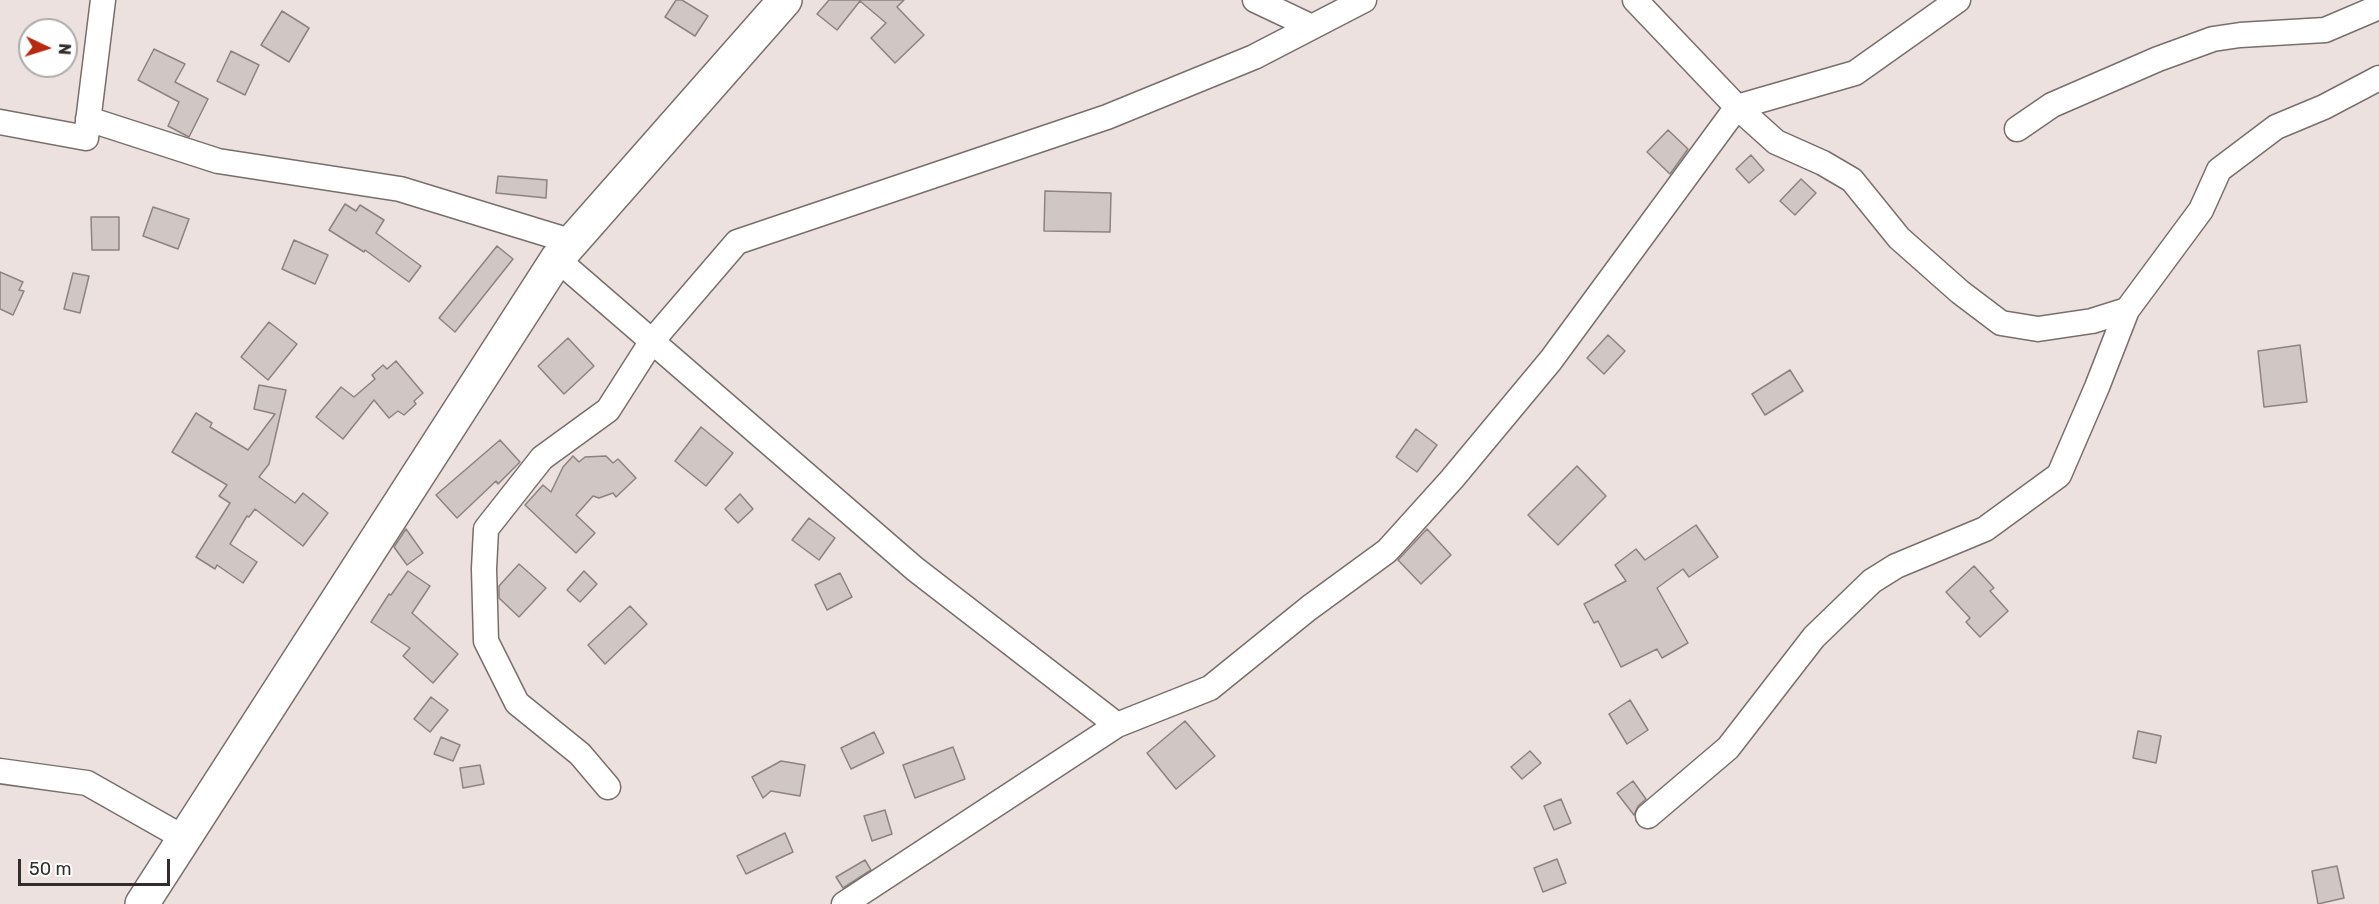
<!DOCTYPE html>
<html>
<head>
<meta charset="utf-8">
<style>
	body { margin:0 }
	#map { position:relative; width:2379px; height:904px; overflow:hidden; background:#ece1de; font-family:Rubik,sans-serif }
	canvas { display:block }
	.north { position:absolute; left:18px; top:18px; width:60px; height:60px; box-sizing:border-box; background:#fff; border:2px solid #adabab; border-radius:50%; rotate:94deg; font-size:16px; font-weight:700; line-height:24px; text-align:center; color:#312d2c }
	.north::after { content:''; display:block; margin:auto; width:21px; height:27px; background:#b62a11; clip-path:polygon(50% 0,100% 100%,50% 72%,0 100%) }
	.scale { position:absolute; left:18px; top:859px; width:152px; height:27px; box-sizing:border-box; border:3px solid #312d2c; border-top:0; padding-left:8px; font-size:18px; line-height:21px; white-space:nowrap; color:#312d2c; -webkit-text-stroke:4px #fff; paint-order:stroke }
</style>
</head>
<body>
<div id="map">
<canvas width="2379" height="904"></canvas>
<div class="north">N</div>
<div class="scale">50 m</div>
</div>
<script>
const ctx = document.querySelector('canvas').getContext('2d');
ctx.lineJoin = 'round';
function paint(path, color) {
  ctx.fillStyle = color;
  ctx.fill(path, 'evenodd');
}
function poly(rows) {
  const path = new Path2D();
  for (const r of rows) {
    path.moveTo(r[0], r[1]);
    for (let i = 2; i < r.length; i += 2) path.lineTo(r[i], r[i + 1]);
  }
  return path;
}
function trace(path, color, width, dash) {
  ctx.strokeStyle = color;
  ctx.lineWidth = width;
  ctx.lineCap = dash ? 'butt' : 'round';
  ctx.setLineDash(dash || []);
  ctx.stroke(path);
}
const building = poly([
	[676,0,682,0,708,16,695,36,665,17,676,0],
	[829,0,904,0,897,7,924,35,895,63,871,38,886,23,860,1,837,30,817,14,829,0],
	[282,11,309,28,289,62,261,45,282,11],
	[154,49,185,64,175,82,208,99,189,137,168,126,179,102,138,80,154,49],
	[231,51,259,65,245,95,217,81,231,51],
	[1668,130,1688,149,1670,174,1647,152,1668,130],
	[1751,155,1764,170,1749,183,1736,169,1751,155],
	[498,176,547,180,546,198,496,193,498,176],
	[1801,179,1816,193,1795,215,1780,201,1801,179],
	[1045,191,1111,193,1110,232,1044,231,1045,191],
	[345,204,356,211,360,205,384,220,376,233,421,266,409,282,365,250,364,252,329,230,345,204],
	[153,207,189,219,178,249,143,236,153,207],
	[91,217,119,217,119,250,92,250,91,217],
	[294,240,328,255,315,284,282,269,294,240],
	[497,246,513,259,455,332,439,318,497,246],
	[0,272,23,282,19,290,24,291,13,315,0,309,0,272],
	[73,273,89,276,80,313,64,309,73,273],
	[269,322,297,344,268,380,241,357,269,322],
	[1608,335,1625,351,1604,374,1587,358,1608,335],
	[568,338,594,366,564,394,538,366,568,338],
	[2300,345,2307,402,2264,407,2258,351,2300,345],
	[396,361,423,393,414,401,416,404,404,415,398,411,389,418,374,400,343,439,316,417,341,387,354,397,375,379,372,375,383,365,387,369,396,361],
	[1790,370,1803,391,1765,415,1752,394,1790,370],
	[259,385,286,390,269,464,259,477,295,503,303,493,328,513,303,546,255,509,249,517,247,516,230,544,257,562,243,583,217,565,215,569,196,557,230,503,219,496,227,485,172,452,196,413,212,423,210,427,248,450,275,414,254,409,259,385],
	[701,427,733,453,706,486,675,461,701,427],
	[1416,429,1437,445,1417,472,1396,457,1416,429],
	[500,440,520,462,498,484,496,481,457,518,436,495,500,440],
	[573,456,579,462,585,457,606,456,613,463,618,459,636,478,616,497,613,493,599,498,593,496,576,515,595,533,576,553,525,505,543,485,551,492,563,467,573,456],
	[1577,466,1606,496,1558,545,1528,515,1577,466],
	[740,494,753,509,738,523,725,509,740,494],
	[809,518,835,538,819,560,792,540,809,518],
	[1696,525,1718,557,1689,577,1683,569,1657,588,1688,643,1662,658,1657,649,1621,667,1598,621,1594,623,1584,604,1626,581,1615,565,1636,549,1645,560,1696,525],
	[406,529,423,553,407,565,394,547,406,529],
	[1427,529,1451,555,1421,584,1398,560,1427,529],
	[519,564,546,588,519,617,499,598,499,586,519,564],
	[1974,566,1994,588,1990,591,2008,611,1980,637,1966,622,1970,618,1946,592,1974,566],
	[408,571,430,586,412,613,458,654,433,683,403,656,410,648,371,622,389,594,391,595,408,571],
	[584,571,597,584,580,602,567,590,584,571],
	[840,573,852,597,827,610,815,585,840,573],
	[630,606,647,624,605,664,588,645,630,606],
	[431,697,448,710,430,732,414,719,431,697],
	[1630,700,1648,730,1627,744,1609,714,1630,700],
	[1185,721,1215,756,1176,789,1147,753,1185,721],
	[2138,731,2161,736,2156,763,2133,758,2138,731],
	[874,732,884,753,851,769,841,748,874,732],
	[441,737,460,745,453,761,434,754,441,737],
	[953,747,965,779,915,798,903,765,953,747],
	[1530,751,1541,763,1522,779,1511,767,1530,751],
	[781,761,805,765,800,796,771,791,763,798,752,777,781,761],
	[480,765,484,784,463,788,460,768,480,765],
	[1633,781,1646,799,1638,806,1634,815,1617,793,1633,781],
	[1561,799,1571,823,1554,830,1544,806,1561,799],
	[885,810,892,834,872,841,864,816,885,810],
	[785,833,793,852,746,874,737,856,785,833],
	[1557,859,1566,883,1543,892,1534,868,1557,859],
	[865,860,871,870,843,888,836,877,865,860],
	[2337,866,2344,898,2318,904,2312,871,2337,866]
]);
const street = poly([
	[1255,0,1312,27],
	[1635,0,1737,107,1776,142,1823,163,1852,180,1899,238,1960,292,2001,323,2038,329,2092,321,2127,310,2201,210,2219,170,2276,127,2324,107,2379,78],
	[88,119,218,161,400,189,573,242],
	[0,122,86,138,103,0],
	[2017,129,2052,105,2158,59,2213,39,2240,35,2325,30,2379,7],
	[557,259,915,569,1117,725],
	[0,771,87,783,184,838],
	[608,787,580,754,517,703,486,641,484,569,486,529,542,458,608,410,652,341,737,242,1107,117,1254,57,1364,0],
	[1648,816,1728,748,1814,637,1872,581,1896,566,1985,529,2059,475,2097,387,2127,310],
	[844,904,1117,725,1210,688,1309,608,1387,551,1452,479,1551,360,1737,107,1855,73,1958,0]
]);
const primary = poly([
	[142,904,557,259,785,0]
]);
paint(building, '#d0c6c3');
trace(building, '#8d8380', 1.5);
trace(street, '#786f6c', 27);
trace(primary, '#786f6c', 36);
trace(street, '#fff', 24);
trace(primary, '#fff', 33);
</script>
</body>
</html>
